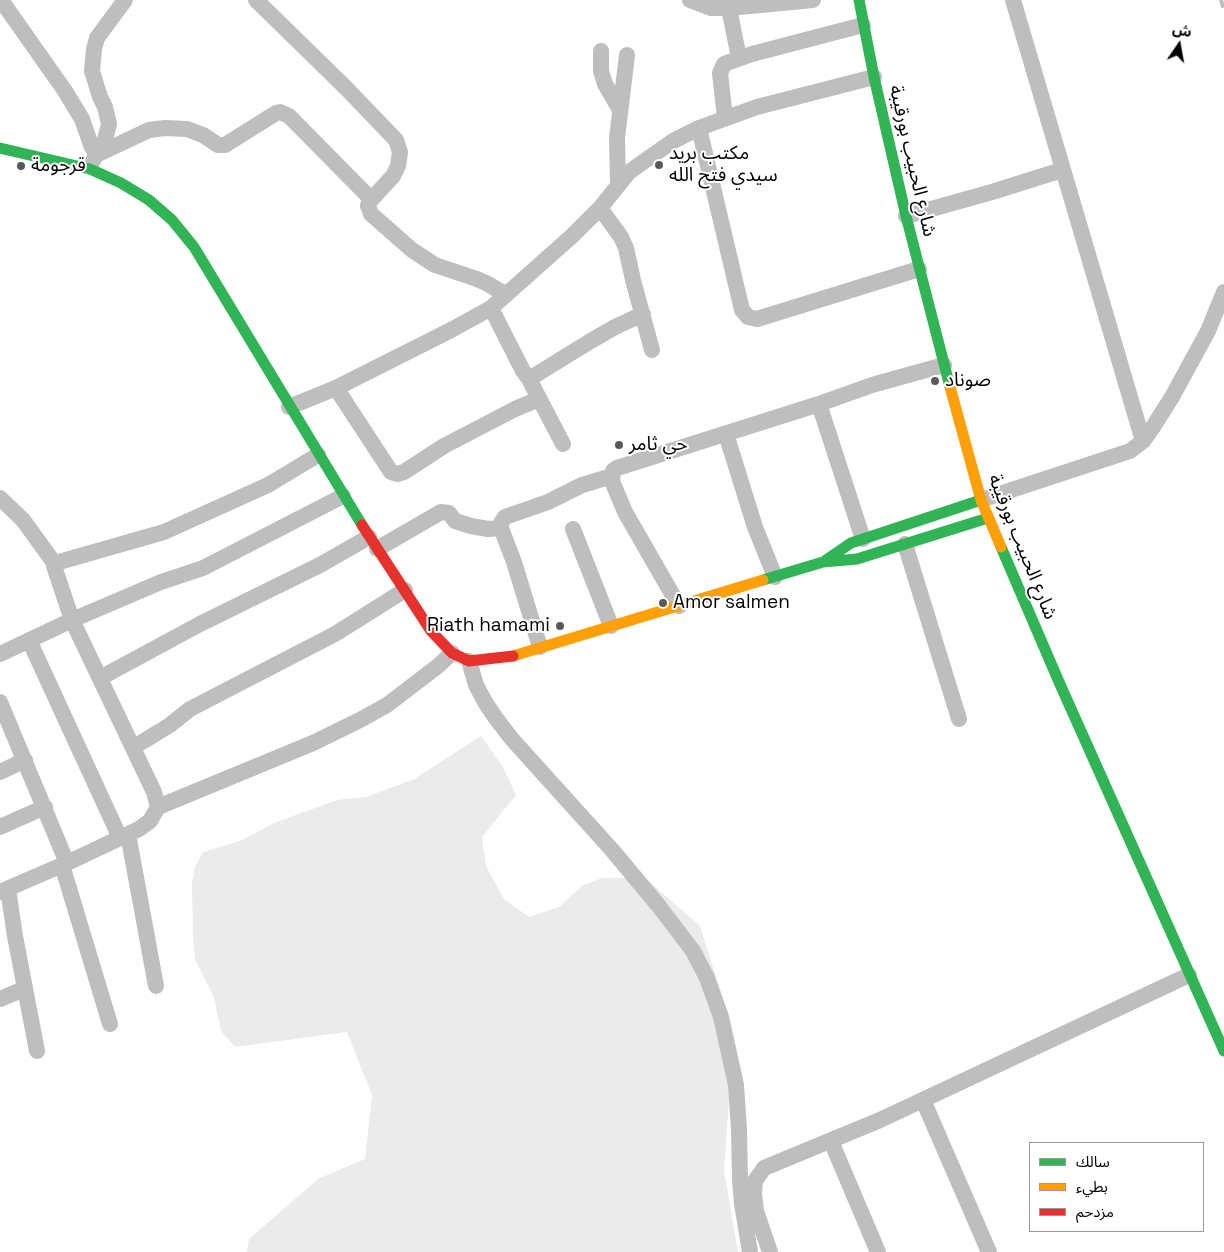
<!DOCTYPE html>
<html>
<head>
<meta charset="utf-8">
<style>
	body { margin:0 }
	#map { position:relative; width:1224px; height:1252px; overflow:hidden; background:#fff; font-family:"Space Grotesk","Noto Sans Arabic",sans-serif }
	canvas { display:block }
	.legend { position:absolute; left:1029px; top:1142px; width:175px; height:90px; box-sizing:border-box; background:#fff; border:1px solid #999; margin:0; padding:6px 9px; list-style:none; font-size:15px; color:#000 }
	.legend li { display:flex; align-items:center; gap:10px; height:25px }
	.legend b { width:25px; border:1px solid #999 }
	.north { position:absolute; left:1154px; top:20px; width:50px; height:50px; -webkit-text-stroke:4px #fff; paint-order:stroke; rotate:12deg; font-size:14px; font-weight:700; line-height:20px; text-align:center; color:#000 }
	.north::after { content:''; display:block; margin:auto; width:18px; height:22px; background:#000; clip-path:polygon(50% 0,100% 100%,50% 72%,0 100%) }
</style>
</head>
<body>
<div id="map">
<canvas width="1224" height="1252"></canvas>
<ul class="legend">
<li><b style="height:6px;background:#30b455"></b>سالك</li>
<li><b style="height:6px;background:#ff9f0a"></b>بطيء</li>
<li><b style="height:6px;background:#e5322d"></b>مزدحم</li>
</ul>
<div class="north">ش</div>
</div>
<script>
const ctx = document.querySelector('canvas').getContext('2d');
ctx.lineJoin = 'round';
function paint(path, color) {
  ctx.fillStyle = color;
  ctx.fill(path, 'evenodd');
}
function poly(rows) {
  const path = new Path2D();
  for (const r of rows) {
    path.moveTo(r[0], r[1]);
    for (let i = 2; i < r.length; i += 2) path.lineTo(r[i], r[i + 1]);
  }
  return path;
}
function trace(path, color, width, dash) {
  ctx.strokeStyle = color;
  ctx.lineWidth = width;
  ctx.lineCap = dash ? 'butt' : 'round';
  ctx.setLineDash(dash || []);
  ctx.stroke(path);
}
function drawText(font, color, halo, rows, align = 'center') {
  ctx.font = font + ' "Space Grotesk","Noto Sans Arabic",sans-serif';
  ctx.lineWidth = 4;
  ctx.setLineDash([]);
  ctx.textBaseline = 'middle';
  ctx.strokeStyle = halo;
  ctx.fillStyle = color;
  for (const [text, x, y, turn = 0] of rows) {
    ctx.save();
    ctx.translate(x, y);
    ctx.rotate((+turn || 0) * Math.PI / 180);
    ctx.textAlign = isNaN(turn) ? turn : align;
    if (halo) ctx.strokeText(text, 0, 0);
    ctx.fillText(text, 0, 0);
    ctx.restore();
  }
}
const green = poly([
	[481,736,503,767,516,795,482,837,486,866,504,899,529,917,559,907,582,886,602,878,645,878,700,926,731,1024,729,1102,724,1171,738,1252,247,1252,249,1239,318,1179,365,1159,372,1095,347,1032,235,1047,221,1031,214,998,195,959,193,938,192,882,195,866,203,852,240,841,274,823,337,800,366,797,414,779]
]);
const street = poly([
	[1,0,65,91,82,119,91,145,96,155,93,161],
	[125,0,97,38,94,49,92,71,100,97,105,107,109,124,105,140,96,155,149,130,165,128,187,129,203,135,218,145,225,145,276,113,280,112,289,116,371,199],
	[256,0,346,88,396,140,400,152,398,166,393,176,369,202,368,206,371,214,412,250,435,265,477,279,488,284,505,294],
	[690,0,711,8,729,8,813,0],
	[1013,0,1143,441],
	[729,8,739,58],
	[601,51,601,71,605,84,620,110],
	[725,118,720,73,724,64,752,54,863,25],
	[699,128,742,310,748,317,757,319,919,269],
	[618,184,617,138,627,55],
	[600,208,621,237,626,248,633,280,652,350],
	[906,216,992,192,1062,170],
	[491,308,523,371,529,379,563,444],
	[529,379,589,342,615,327,643,314],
	[336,388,391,472,397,474,404,472,444,446,515,409,539,399],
	[819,404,863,539],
	[289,407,336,388,453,329,491,308,572,236,600,208,629,172,673,141,699,128,757,107,874,77],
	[726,434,755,527,775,577],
	[0,498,23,520,55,564],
	[981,500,1130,451,1143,441,1153,427,1172,397,1208,331,1224,292],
	[573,529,611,626],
	[905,544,959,719],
	[377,549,441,512,449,513,455,521,471,526,488,529,501,528],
	[679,606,625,512,612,481,613,471,617,468,819,404,872,385,944,365],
	[29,640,120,838],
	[540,647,514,562,501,528,501,523,505,517,548,502,582,485,612,476],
	[0,654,72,620,161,582,203,568,343,496],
	[469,661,476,685,485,702,495,717,511,738,612,850,658,905,693,951,707,978,721,1017,736,1085,739,1129,740,1180,742,1204,750,1252],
	[100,678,200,624,320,565,369,537],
	[0,702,67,863],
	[134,747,170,725,190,709,335,634,405,590],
	[0,772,25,760],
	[158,807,313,743,360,720,387,705,438,666,452,653],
	[0,827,45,807],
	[128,834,156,986],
	[62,865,110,1024],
	[8,889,15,936,37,1051],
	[0,892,67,863,139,829,150,821,158,807,154,792,72,620,54,566,59,562,164,532,268,485,318,455],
	[0,999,24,989],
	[923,1100,989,1252],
	[831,1141,878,1252],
	[770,1252,756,1211,754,1194,755,1181,764,1168,880,1120,1189,975]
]);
const fast = poly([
	[859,0,874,77,906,216,950,387],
	[0,148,90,169,121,183,149,200,172,220,194,247,362,525],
	[1001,547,1059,682,1224,1051],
	[826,560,851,543,981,500],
	[763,580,823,562,857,559,988,518]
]);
const slow = poly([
	[950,387,981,500,1001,547],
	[513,656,763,580]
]);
const jam = poly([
	[362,525,431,631,452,653,469,661,513,656]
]);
const rail = poly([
	[1221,0,1224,10]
]);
const markers = [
	[659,165,5,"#595959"],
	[21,166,5,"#595959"],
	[935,381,5,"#595959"],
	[619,445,5,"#595959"],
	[663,603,5,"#595959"],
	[560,626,5,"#595959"]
];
const poiNames = [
	["مكتب بريد",669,154],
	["سيدي فتح الله",669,176],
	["قرجومة",31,166],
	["صوناد",945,381],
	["حي ثامر",629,445],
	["Amor salmen",673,603],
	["Riath hamami",550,626,"right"]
];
const streetNames = [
	["شارع الحبيب بورقيبة",912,161,77],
	["شارع الحبيب بورقيبة",1022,547,68]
];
paint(green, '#ebebeb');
trace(street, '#bebebe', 16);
trace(fast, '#30b455', 11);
trace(slow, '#ff9f0a', 11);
trace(jam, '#e5322d', 11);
trace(rail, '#bebebe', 4, [8, 2.5, 1, 2.5]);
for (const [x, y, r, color] of markers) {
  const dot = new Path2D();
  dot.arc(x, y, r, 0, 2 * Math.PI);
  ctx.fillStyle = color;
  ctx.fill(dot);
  trace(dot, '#fff', 2);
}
drawText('19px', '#000', '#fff', poiNames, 'left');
drawText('19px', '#000', '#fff', streetNames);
</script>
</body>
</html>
